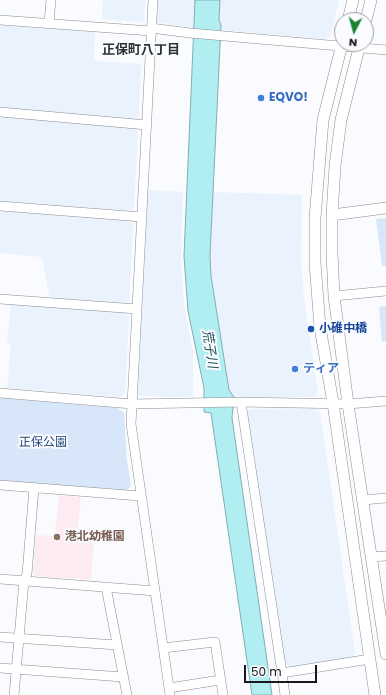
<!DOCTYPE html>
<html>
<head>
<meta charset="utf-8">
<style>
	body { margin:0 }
	#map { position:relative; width:386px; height:695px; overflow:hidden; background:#f9fbfe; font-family:Poppins,sans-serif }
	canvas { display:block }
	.north { position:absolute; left:334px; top:12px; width:40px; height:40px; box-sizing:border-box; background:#f9fbfe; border:1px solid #9fa1a3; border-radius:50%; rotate:186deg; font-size:11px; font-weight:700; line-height:16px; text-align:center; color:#18191b }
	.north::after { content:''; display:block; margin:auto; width:14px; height:18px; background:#1e8236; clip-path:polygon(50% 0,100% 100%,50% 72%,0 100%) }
	.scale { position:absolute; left:244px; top:665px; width:73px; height:18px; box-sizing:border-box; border:2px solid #18191b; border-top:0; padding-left:5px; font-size:12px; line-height:14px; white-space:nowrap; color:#18191b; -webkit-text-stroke:3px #f9fbfe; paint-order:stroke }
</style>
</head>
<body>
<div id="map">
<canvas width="386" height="695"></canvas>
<div class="north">N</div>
<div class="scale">50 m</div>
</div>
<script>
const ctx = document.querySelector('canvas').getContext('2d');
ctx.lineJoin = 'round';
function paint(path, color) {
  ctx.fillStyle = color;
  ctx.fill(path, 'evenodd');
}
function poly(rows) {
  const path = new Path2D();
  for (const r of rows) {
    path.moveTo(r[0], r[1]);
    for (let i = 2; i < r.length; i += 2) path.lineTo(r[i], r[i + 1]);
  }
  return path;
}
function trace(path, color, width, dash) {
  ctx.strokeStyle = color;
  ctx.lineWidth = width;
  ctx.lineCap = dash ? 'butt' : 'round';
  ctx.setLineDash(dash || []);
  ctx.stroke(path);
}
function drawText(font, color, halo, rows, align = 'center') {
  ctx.font = font + ' Poppins,"Noto Sans JP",sans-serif';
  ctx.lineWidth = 4;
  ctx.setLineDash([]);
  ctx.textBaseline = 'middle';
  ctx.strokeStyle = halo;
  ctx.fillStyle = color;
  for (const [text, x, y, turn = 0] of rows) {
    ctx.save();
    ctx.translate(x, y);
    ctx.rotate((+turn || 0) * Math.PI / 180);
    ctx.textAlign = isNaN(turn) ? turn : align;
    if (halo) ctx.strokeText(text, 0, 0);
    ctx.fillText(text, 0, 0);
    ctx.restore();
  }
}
const built = poly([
	[103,0,145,0,144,20,140,22,102,19],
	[158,0,195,0,193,28,157,22],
	[220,0,339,0,330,37,325,39,221,30,219,20],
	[0,25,95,32,94,61,141,64,139,117,136,120,0,109],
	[0,115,136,127,138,131,134,208,131,211,0,201],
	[148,190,183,192,181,257,184,305,193,353,193,397,140,396,138,394],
	[213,192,302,195,301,260,304,299,318,391,315,397,234,397,229,390,211,276,210,255],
	[0,211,130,221,133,225,129,301,124,305,50,299,42,257,0,253],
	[11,303,125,311,129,319,125,394,120,397,7,388,11,344,7,344],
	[315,408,320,412,355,653,353,657,289,667,283,662,247,413,251,409]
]);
const education = poly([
	[59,495,81,497,77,538,94,540,91,580,36,576,33,572,36,535,55,536]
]);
const green = poly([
	[386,218,386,266,382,266,376,219],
	[386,306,386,341,382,342,379,307],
	[0,398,118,408,124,413,127,460,131,486,126,491,0,481]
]);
const water = poly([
	[195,0,220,0,219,20,221,25,210,255,211,276,229,390,234,397,232,418,272,695,252,695,211,413,204,412,204,388,188,311,184,256,195,0]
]);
const minor = poly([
	[153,0,131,424,170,695],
	[0,20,151,31],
	[49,23,51,0],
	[151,28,190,33,386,50],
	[0,112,147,125],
	[0,206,142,217],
	[334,296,386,291],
	[0,299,137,309],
	[0,393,132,404,241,402,348,404,386,401],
	[241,402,282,673,370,659],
	[0,485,140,496],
	[363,500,386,498],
	[371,557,386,556],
	[0,579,155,591],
	[106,587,127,695],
	[0,637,117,645],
	[163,648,215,642,223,695],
	[0,668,123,677],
	[282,673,285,695],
	[169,688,220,680],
	[14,695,24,581,27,574,34,488]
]);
const tertiary = poly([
	[348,20,353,0],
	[366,20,371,0],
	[342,44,323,120,315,218,315,263,320,327,333,403,375,695],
	[360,44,341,120,335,166,332,215,332,253,334,296,348,404,386,654],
	[332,215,386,208]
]);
const markers = [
	[261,98,4,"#3f7fe0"],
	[311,329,4,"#1a4fb4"],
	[295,369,4,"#3f7fe0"],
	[57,537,4,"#8d6e63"]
];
const shopNames = [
	["EQVO!",269,98],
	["ティア",303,369]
];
const transitNames = [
	["小碓中橋",319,329]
];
const parkNames = [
	["正保公園",43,443]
];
const educationNames = [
	["港北幼稚園",65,537]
];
const neighbourhoodNames = [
	["正保町八丁目",141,51]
];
const waterNames = [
	["荒子川",209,349,81]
];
paint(built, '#e9f2fd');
paint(education, '#fcecf2');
paint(green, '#d7e6f9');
paint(water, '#b1eef1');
trace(water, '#83aeb1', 1);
trace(minor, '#898c91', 10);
trace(tertiary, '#898c91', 12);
trace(minor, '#fff', 9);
trace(tertiary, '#fff', 11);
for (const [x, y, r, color] of markers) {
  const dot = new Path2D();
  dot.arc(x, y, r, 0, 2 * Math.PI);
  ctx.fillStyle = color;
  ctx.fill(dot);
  trace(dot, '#f9fbfe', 1.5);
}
drawText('bold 12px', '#366cbe', '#f9fbfe', shopNames, 'left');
drawText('bold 12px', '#164399', '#f9fbfe', transitNames, 'left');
drawText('12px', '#254b7b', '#f9fbfe', parkNames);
drawText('bold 12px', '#785e54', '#f9fbfe', educationNames, 'left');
drawText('bold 13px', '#2d3034', '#f9fbfe', neighbourhoodNames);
drawText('italic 13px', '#1a4f51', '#f9fbfe', waterNames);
</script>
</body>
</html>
